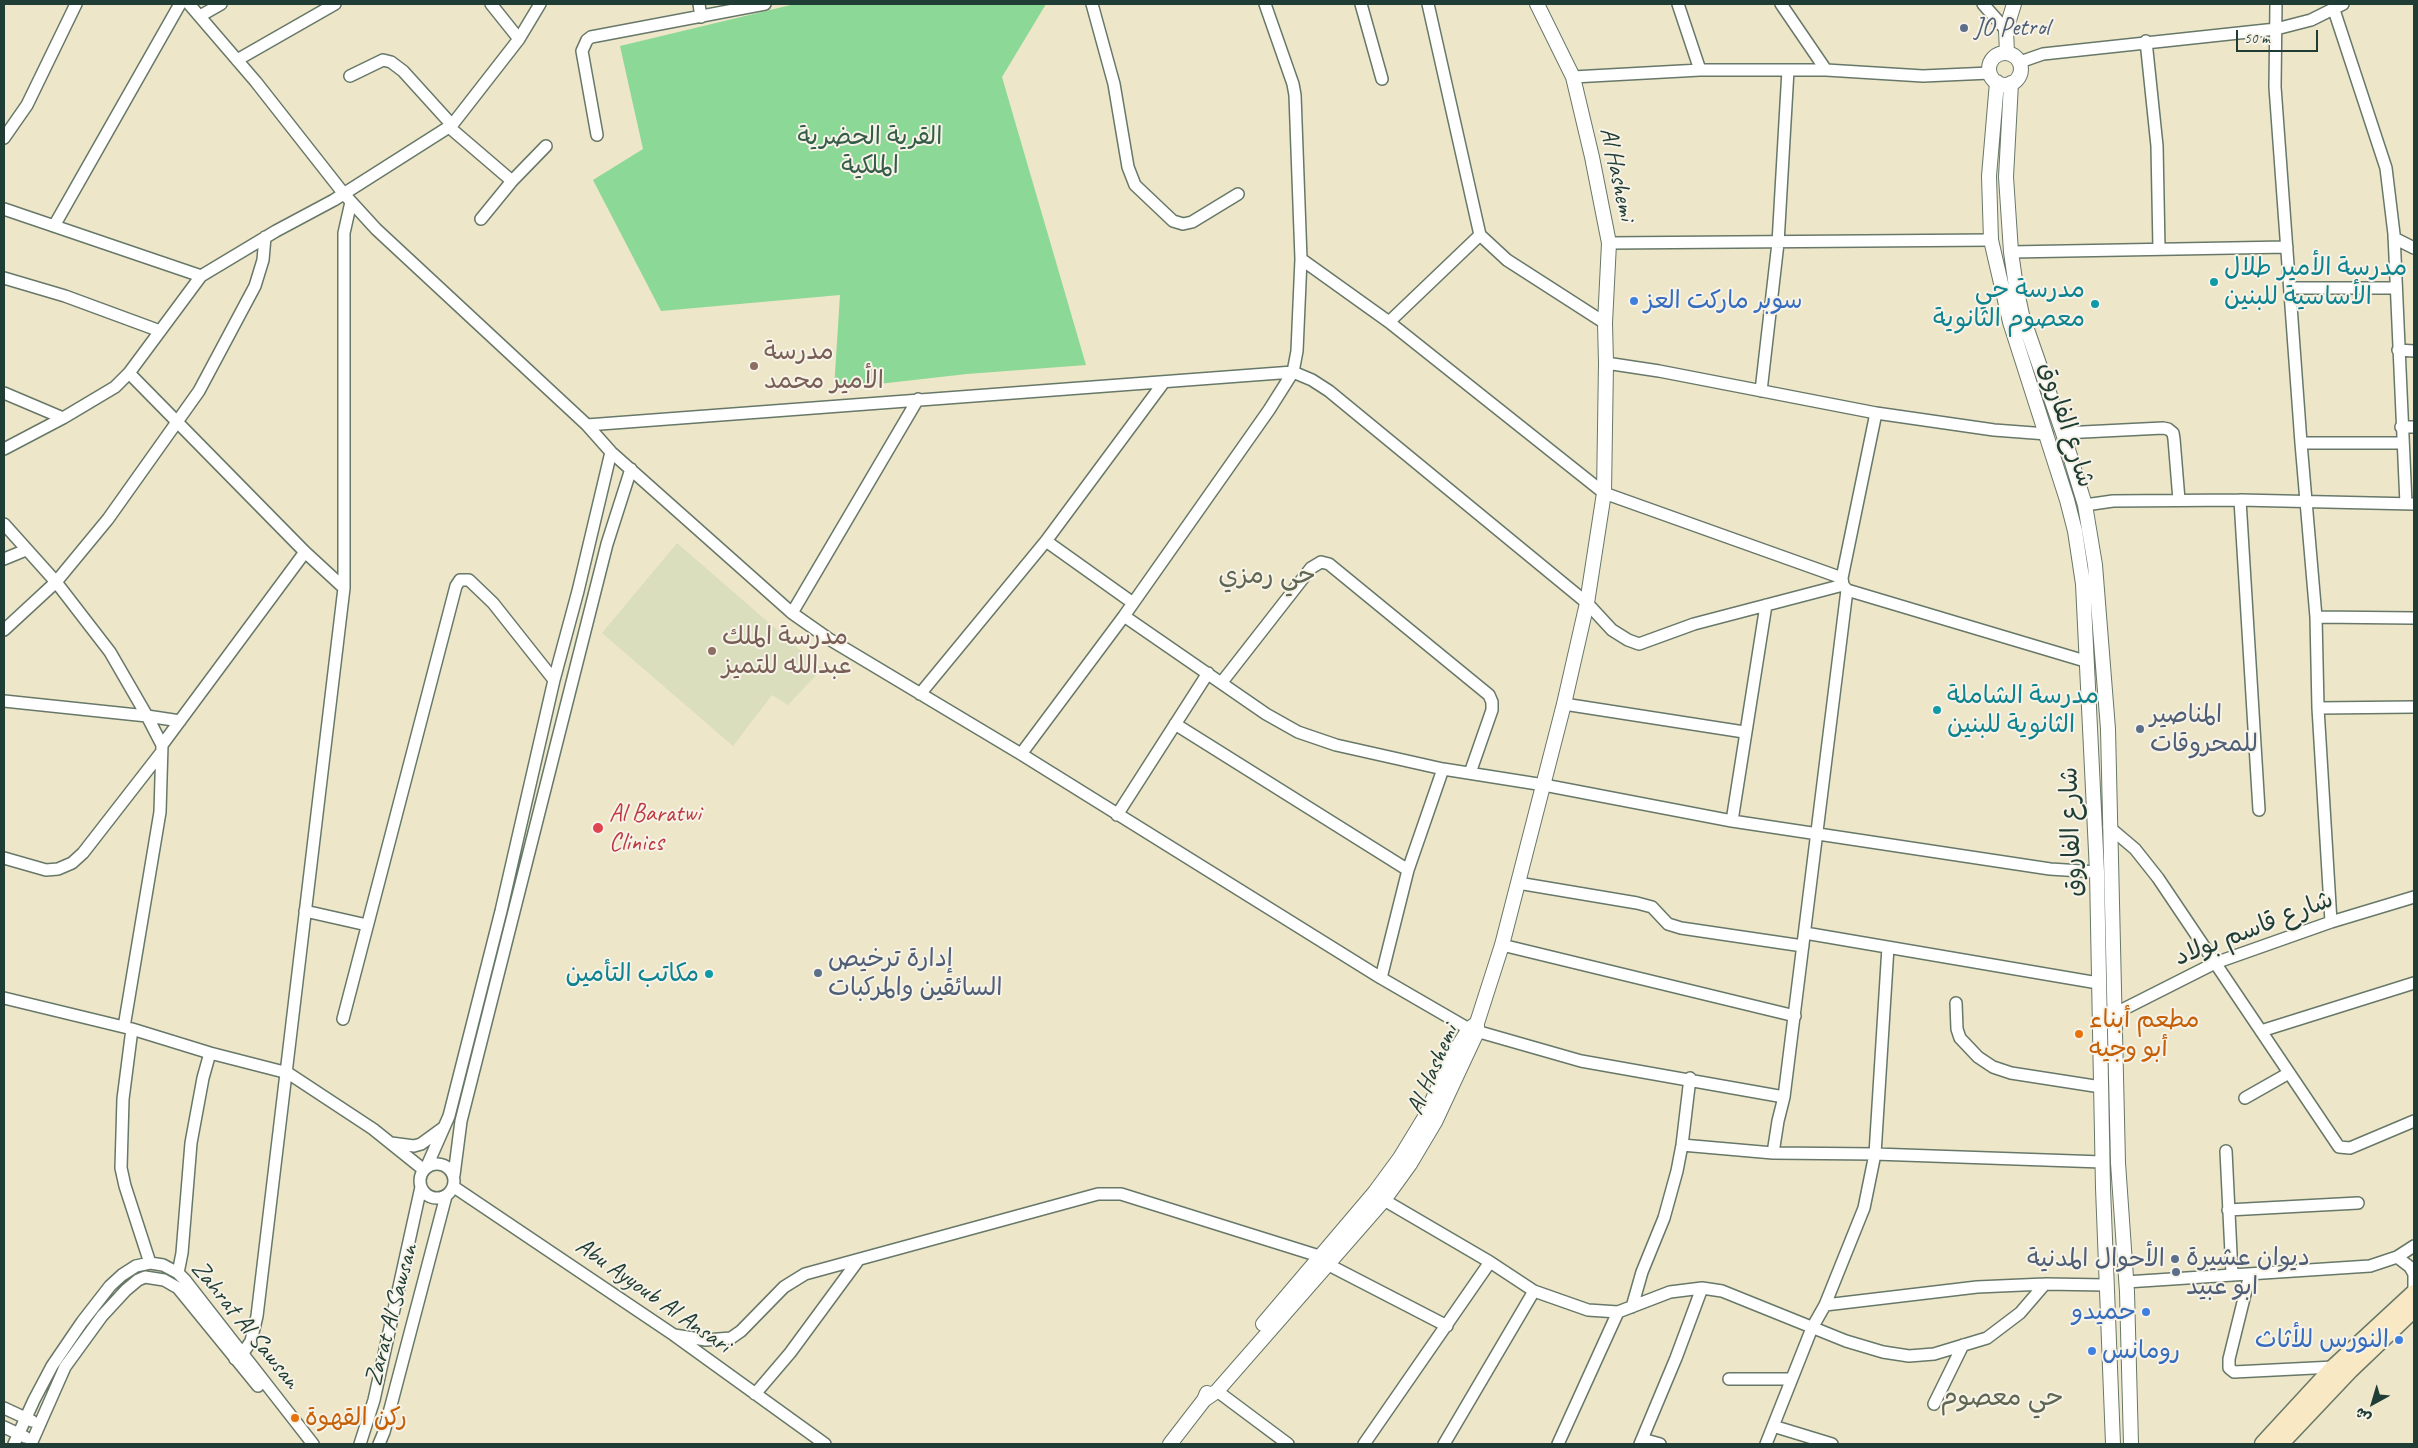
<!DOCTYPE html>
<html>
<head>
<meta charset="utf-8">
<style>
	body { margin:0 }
	#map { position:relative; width:2418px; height:1448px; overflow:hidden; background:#ede6c9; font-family:Caveat,"Playpen Sans Arabic",sans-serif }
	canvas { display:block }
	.frame { position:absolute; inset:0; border:5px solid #1f3d34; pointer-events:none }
	.north { position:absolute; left:2348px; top:1378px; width:50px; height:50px; -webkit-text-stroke:4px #f7f3e8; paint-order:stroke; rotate:219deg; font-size:14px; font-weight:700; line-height:20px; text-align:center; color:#1f3d34 }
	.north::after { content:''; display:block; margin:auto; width:18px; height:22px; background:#1f3d34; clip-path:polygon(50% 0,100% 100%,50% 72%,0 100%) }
	.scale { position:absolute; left:2236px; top:30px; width:82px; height:22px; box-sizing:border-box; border:2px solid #1f3d34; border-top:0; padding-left:6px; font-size:15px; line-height:18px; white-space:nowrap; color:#1f3d34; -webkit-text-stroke:4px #f7f3e8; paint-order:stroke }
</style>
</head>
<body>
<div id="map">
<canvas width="2418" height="1448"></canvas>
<div class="frame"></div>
<div class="north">ش</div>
<div class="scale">50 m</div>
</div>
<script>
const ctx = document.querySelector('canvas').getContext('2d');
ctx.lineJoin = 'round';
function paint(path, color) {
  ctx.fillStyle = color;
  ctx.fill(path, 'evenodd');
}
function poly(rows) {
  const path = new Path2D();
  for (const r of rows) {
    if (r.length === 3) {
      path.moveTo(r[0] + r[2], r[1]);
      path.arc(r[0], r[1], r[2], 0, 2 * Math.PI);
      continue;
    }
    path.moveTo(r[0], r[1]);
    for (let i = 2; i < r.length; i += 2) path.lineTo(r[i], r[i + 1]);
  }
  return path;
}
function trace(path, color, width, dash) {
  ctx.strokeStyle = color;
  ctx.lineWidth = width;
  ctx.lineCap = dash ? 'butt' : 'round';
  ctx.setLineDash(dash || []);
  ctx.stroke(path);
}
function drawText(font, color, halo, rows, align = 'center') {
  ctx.font = font + ' Caveat,"Playpen Sans Arabic",sans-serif';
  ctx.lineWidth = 4;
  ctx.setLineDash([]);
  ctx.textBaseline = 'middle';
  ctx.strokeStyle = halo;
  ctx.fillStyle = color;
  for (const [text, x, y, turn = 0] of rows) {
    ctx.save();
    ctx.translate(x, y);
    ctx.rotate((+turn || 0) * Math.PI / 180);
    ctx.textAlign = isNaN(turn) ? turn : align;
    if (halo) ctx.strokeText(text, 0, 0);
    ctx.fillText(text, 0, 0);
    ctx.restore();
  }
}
const built = poly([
	[677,543,822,669,788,705,772,695,733,746,602,633]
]);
const green = poly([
	[795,4,1046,4,1002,77,1086,365,967,374,834,389,840,295,661,311,593,180,643,149,620,46]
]);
const minor = poly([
	[189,4,256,82,344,194,376,229,587,425,611,452,792,613,829,639,1021,754,1381,978,1469,1029,1581,1061,1784,1097],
	[491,4,519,39],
	[699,4,701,17],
	[1092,4,1114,84,1128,167,1135,185,1173,221,1183,224,1192,222,1238,194],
	[1361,4,1382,79],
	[1428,4,1480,235,1507,260,1605,323],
	[1678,4,1700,70],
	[1781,4,1826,70],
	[1983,4,2006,30],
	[2276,4,2275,87,2301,443,2316,617,2318,708,2331,922],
	[2334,10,2386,168,2394,234,2406,504],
	[200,16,221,4],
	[2146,41,2157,146,2159,249],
	[237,60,335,4],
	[2020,62,2043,54,2276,29,2311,20,2343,4],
	[350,76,383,60,391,62,403,71,452,125],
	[1573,77,1700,70,1826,70,1923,76,1990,73],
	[449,127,512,181],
	[597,135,582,51,587,40,591,37,765,4],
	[4,138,27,105,76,4],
	[4,209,201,276],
	[481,219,512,181,546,146],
	[54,226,180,4],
	[2394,238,2414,248],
	[1609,243,1991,240],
	[2011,252,2287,247],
	[1301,259,1389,322,1604,493,1842,578,1843,585,1847,590,2085,661],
	[4,278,65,296,160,331],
	[2291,288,2396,288],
	[1389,322,1480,235],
	[2398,350,2414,351],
	[1606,363,1659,371,1876,413,1994,430,2047,434],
	[129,373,305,552,344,588],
	[1761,391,1778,243,1788,70],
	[4,393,63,418],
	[587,425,1293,372,1297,351,1301,259,1295,95,1293,84,1265,4],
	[2401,427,2414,427],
	[2063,433,2163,428,2168,429,2173,433,2174,439,2179,500],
	[2301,443,2403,443],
	[4,449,63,418,115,387,129,373,201,276,276,231,334,200,452,125,519,39,540,4],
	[2240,500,2259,810],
	[2085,505,2113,501,2240,500,2414,504],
	[4,524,56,582,110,652,147,716,180,721],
	[1046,541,1133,603],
	[4,559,26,550],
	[1842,578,1876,413],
	[792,613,918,399],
	[1124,616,1266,714,1298,732,1336,745,1443,769,1544,785,1732,821,2050,869,2097,872],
	[2316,617,2414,618],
	[4,630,56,582,108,519,199,391,255,286,263,260,265,237],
	[1222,682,1311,568,1321,562,1329,564,1489,695,1492,702,1492,710,1470,773],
	[920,694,1046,541,1164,382],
	[4,701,147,716,162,745,305,552],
	[1564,704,1744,732],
	[2318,708,2414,707],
	[1175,724,1408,870],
	[1021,754,1124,616,1269,410,1293,372,1312,380,1329,391,1587,603,1612,630,1628,640,1639,644,1694,624,1843,585],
	[1117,815,1208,673],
	[1732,821,1766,605],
	[2109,827,2135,849,2158,878,2339,1147,2350,1148,2414,1121],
	[4,858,46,870,58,869,72,863,83,853,160,754],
	[1518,883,1637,903,1652,907,1668,924,1681,928,1803,946],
	[305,911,367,925],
	[1805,933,2098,983],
	[1502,945,1795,1016],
	[1381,978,1408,870,1443,769],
	[4,998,132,1029,210,1053,288,1073,373,1129,424,1170],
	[1956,1003,1957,1029,1960,1038,1978,1057,1993,1067,2011,1073,2101,1087],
	[2114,1014,2215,963,2331,922,2414,897],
	[343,1019,456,586,460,580,469,580,493,603,554,680],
	[124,1027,160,812,162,745],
	[132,1029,123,1099,121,1168,125,1186,150,1263],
	[2261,1031,2414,983],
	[2245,1098,2289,1073],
	[391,1143,414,1146,421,1144,443,1128],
	[1682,1145,1773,1153,1875,1154,2102,1162],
	[2226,1151,2232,1274],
	[1773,1153,1778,1121,1784,1097,1847,590],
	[437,1181,17],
	[427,1166,449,1116,501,911,554,680,578,591,611,452],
	[454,1175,461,1121,607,544,631,469],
	[454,1187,674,1335,825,1444],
	[1384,1200,1490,1262,1534,1291,1588,1310,1618,1312,1670,1292,1702,1288,1722,1291,1846,1341,1883,1352,1909,1356,1934,1354,1987,1338,2020,1313,2045,1284],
	[2228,1210,2358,1203],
	[2397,1257,2410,1267,2414,1274,2414,1295],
	[1327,1264,1447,1326],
	[178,1273,182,1253,191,1143,203,1078,210,1053],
	[2250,1274,2229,1359,2229,1368,2234,1372,2334,1367],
	[2126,1282,2370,1266,2397,1257,2414,1246],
	[1825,1305,1977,1287,2045,1284,2106,1285],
	[1632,1307,1642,1272,1664,1218,1677,1171,1682,1145,1690,1078],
	[674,1335,706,1340,731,1338,741,1331,784,1287,805,1274,1098,1194,1121,1194,1319,1256],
	[235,1359,243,1353,251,1341,257,1316,344,588,344,233,351,202],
	[1729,1379,1791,1379],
	[1217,1391,1288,1444],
	[755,1394,790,1353,857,1262],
	[1934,1404,1963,1345],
	[4,1408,32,1421],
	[1773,1426,1832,1444],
	[4,1427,25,1437],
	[1642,1439,1660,1444],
	[14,1444,34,1400,52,1366,82,1322,110,1286,122,1275,136,1266,150,1263,163,1265,178,1273,185,1280,313,1444],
	[31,1444,65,1367,102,1316,126,1290,138,1280,145,1277,164,1280,178,1288,258,1386],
	[360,1444,374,1400,421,1187],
	[379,1444,384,1432,446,1196],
	[1364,1444,1490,1262],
	[1444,1444,1534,1291],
	[1558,1444,1618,1312],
	[1640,1444,1676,1358,1702,1288],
	[1766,1444,1812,1328,1825,1305,1864,1208,1875,1154,1888,947]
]);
const tertiary = poly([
	[2007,53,2006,30,2014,4],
	[2005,69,16],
	[1997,82,1989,176,1991,240,2010,322,2067,500,2075,531,2083,584,2097,872,2103,1188,2113,1444],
	[2011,83,2006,177,2011,252,2016,287,2022,315,2063,433,2085,505,2095,565,2108,729,2118,1163,2127,1292,2131,1444],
	[1263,1324,1375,1192,1400,1158,1425,1117,1452,1056,1469,1029,1477,1023],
	[1204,1400,1217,1391,1384,1200,1410,1164,1435,1122,1477,1032,1477,1023,1502,945,1564,704,1587,603,1604,493,1606,363,1605,323,1609,243,1592,157,1573,77,1537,4],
	[1170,1444,1204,1400,1207,1393]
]);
const secondary = poly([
	[2263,1444,2334,1367,2414,1293],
	[2280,1444,2350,1370,2414,1309]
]);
const markers = [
	[1964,28,5,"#5c6f8a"],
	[2214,282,5,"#0f9aa8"],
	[1634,301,5,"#3f7fe0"],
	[2095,304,5,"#0f9aa8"],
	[754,366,5,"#8d6e63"],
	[712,651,5,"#8d6e63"],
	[1937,710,5,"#0f9aa8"],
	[2140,729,5,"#5c6f8a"],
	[598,828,6,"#e0444e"],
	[818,973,5,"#5c6f8a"],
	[709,974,5,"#0f9aa8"],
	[2079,1034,5,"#e8710a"],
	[2175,1259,5,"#5c6f8a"],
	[2176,1272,5,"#5c6f8a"],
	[2146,1312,5,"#3f7fe0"],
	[2399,1340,5,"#3f7fe0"],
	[2092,1351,5,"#3f7fe0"],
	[295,1418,5,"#e8710a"]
];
const serviceNames = [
	["JO Petrol",1974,28],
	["المناصير",2150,715],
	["للمحروقات",2150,744],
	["إدارة ترخيص",828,959],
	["السائقين والمركبات",828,988],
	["ديوان عشيرة",2186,1258],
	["ابو عبيد",2186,1287],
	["الأحوال المدنية",2165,1259,"right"]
];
const parkNames = [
	["القرية الحضرية",870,137],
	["الملكية",870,166]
];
const streetNames = [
	["Al Hashemi",1617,174,78],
	["شارع الفاروق",2066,425,72],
	["شارع الفاروق",2072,832,-92],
	["شارع قاسم بولاد",2254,929,-21],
	["Al Hashemi",1433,1070,-67],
	["Abu Ayyoub Al Ansari",653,1296,35],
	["Zarat Al Sawsan",392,1315,-75],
	["Zahrat Al Sawsan",245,1325,51]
];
const cultureNames = [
	["مدرسة الأمير طلال",2224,268],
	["الأساسية للبنين",2224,297],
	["مدرسة حي",2085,290,"right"],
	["معصوم الثانوية",2085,319,"right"],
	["مدرسة الشاملة",1947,696],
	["الثانوية للبنين",1947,725],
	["مكاتب التأمين",699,974,"right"]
];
const shopNames = [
	["سوبر ماركت العز",1644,301],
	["حميدو",2136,1312,"right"],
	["النورس للأثاث",2389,1340,"right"],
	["رومانس",2102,1351]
];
const educationNames = [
	["مدرسة",764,352],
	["الأمير محمد",764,381],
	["مدرسة الملك",722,637],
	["عبدالله للتميز",722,666]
];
const healthNames = [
	["Al Baratwi",609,814],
	["Clinics",609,843]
];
const foodNames = [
	["مطعم أبناء",2089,1020],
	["أبو وجيه",2089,1049],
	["ركن القهوة",305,1418]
];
const neighbourhoodNames = [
	["حي رمزي",1267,576],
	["حي معصوم",2002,1398]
];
paint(built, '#dadebd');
paint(green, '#8cd896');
trace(minor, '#677868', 14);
trace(tertiary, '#677868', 16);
trace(secondary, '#677868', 19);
trace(minor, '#fff', 11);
trace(tertiary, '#fff', 14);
trace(secondary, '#f8e8c3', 16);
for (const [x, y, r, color] of markers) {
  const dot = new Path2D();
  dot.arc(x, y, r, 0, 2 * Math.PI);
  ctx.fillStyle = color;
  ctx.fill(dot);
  trace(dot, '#f7f3e8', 2);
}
drawText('25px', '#4e5e75', '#f7f3e8', serviceNames, 'left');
drawText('25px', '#355c48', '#f7f3e8', parkNames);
drawText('25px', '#1f3d34', '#f7f3e8', streetNames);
drawText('25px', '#0d838f', '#f7f3e8', cultureNames, 'left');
drawText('25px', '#366cbe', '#f7f3e8', shopNames, 'left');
drawText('25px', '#785e54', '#f7f3e8', educationNames, 'left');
drawText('25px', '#be3a42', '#f7f3e8', healthNames, 'left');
drawText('25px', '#c56008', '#f7f3e8', foodNames, 'left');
drawText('26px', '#5e6651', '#f7f3e8', neighbourhoodNames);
</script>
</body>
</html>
